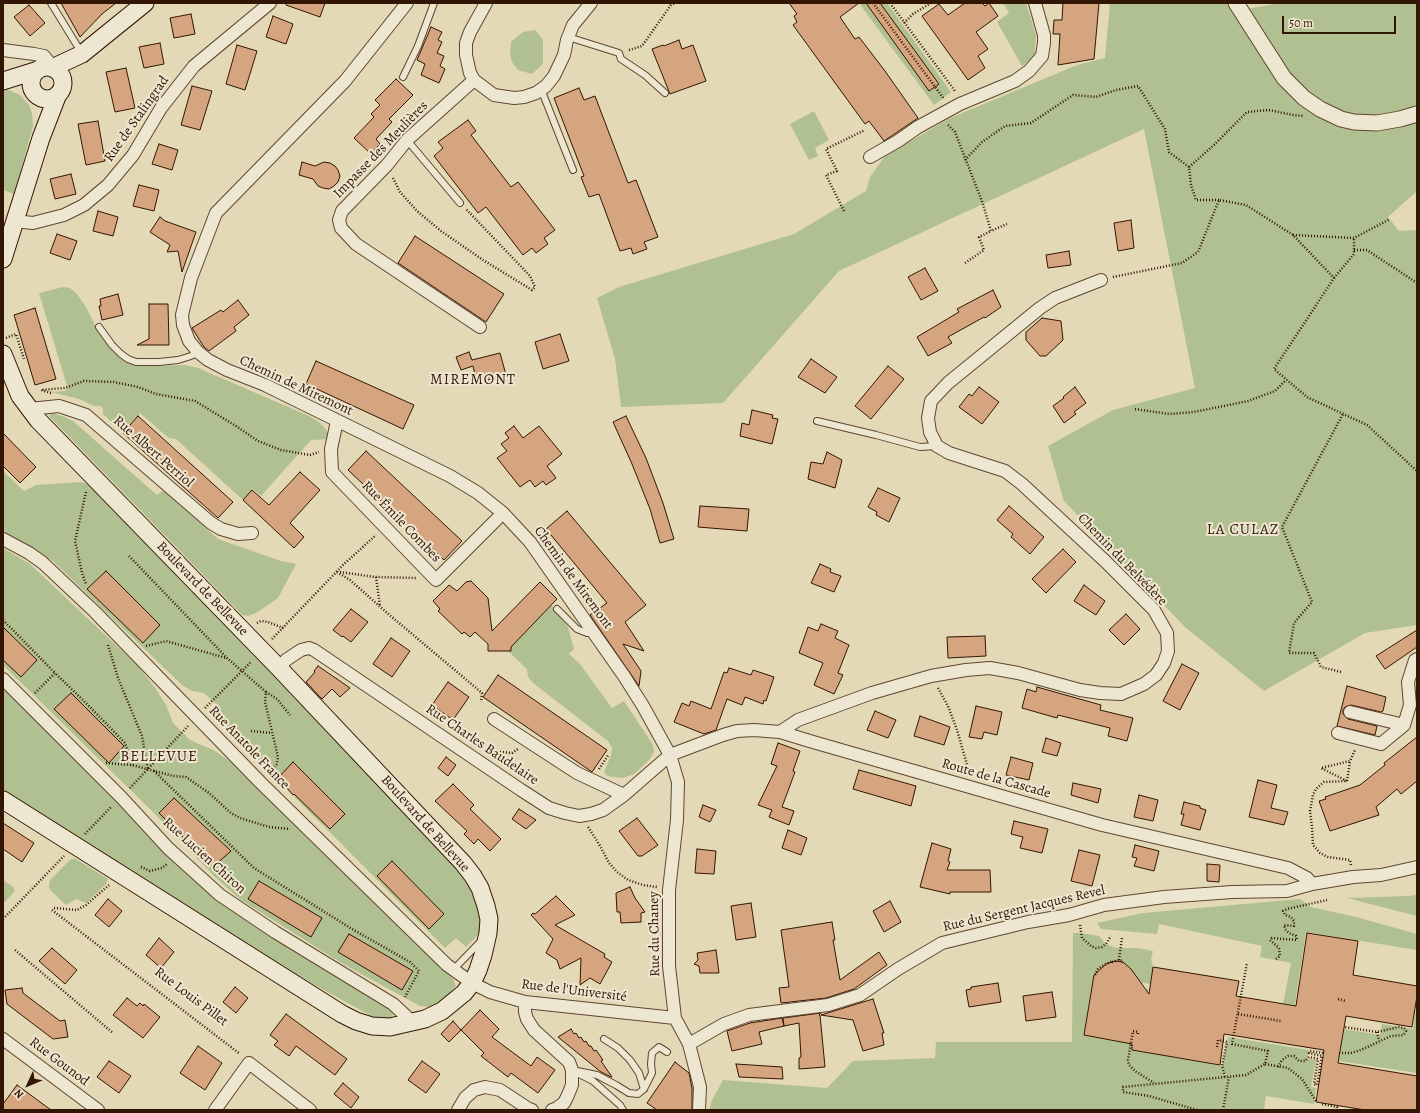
<!DOCTYPE html>
<html>
<head>
<meta charset="utf-8">
<style>
	body { margin:0 }
	#map { position:relative; width:1420px; height:1113px; overflow:hidden; background:#e4d9b6; font-family:Alegreya,serif }
	canvas { display:block }
	.frame { position:absolute; inset:0; border:4px solid #331503; pointer-events:none }
	.north { position:absolute; left:8px; top:1065px; width:40px; height:40px; -webkit-text-stroke:3px #ede6d0; paint-order:stroke; rotate:226deg; font-size:11px; font-weight:700; line-height:16px; text-align:center; color:#331503 }
	.north::after { content:''; display:block; margin:auto; width:14px; height:18px; background:#331503; clip-path:polygon(50% 0,100% 100%,50% 72%,0 100%) }
	.scale { position:absolute; left:1282px; top:16px; width:114px; height:18px; box-sizing:border-box; border:2px solid #331503; border-top:0; padding-left:5px; font-size:12px; line-height:14px; white-space:nowrap; color:#331503; -webkit-text-stroke:3px #ede6d0; paint-order:stroke }
</style>
</head>
<body>
<div id="map">
<canvas width="1420" height="1113"></canvas>
<div class="frame"></div>
<div class="north">N</div>
<div class="scale">50 m</div>
</div>
<script>
const ctx = document.querySelector('canvas').getContext('2d');
ctx.lineJoin = 'round';
function paint(path, color) {
  ctx.fillStyle = color;
  ctx.fill(path, 'evenodd');
}
function poly(rows) {
  const path = new Path2D();
  for (const r of rows) {
    if (r.length === 3) {
      path.moveTo(r[0] + r[2], r[1]);
      path.arc(r[0], r[1], r[2], 0, 2 * Math.PI);
      continue;
    }
    path.moveTo(r[0], r[1]);
    for (let i = 2; i < r.length; i += 2) path.lineTo(r[i], r[i + 1]);
  }
  return path;
}
function trace(path, color, width, dash) {
  ctx.strokeStyle = color;
  ctx.lineWidth = width;
  ctx.lineCap = dash ? 'butt' : 'round';
  ctx.setLineDash(dash || []);
  ctx.stroke(path);
}
function drawText(font, color, halo, rows, align = 'center') {
  ctx.font = font + ' Alegreya,serif';
  ctx.lineWidth = 4;
  ctx.setLineDash([]);
  ctx.textBaseline = 'middle';
  ctx.strokeStyle = halo;
  ctx.fillStyle = color;
  for (const [text, x, y, turn = 0] of rows) {
    ctx.save();
    ctx.translate(x, y);
    ctx.rotate((+turn || 0) * Math.PI / 180);
    ctx.textAlign = isNaN(turn) ? turn : align;
    if (halo) ctx.strokeText(text, 0, 0);
    ctx.fillText(text, 0, 0);
    ctx.restore();
  }
}
const green = poly([
	[859,3,887,3,951,92,934,105],
	[1003,3,1026,3,1036,35,1035,56,1022,66,997,22,1009,13],
	[1110,3,1230,3,1236,11,1280,3,1417,3,1417,191,1388,217,1399,231,1417,230,1417,625,1365,633,1264,691,1185,627,1064,501,1048,446,1113,410,1195,388,1144,129,839,271,723,403,621,407,615,359,597,298,619,287,794,234,866,191,870,177,885,156,948,119,1077,65,1105,58],
	[535,30,543,40,543,64,532,74,518,70,512,62,510,55,511,42,523,32],
	[3,90,9,90,20,95,29,105,32,113,33,126,14,194,3,190],
	[814,111,829,140,815,148,818,156,809,160,790,124],
	[63,287,70,288,77,294,86,307,99,333,113,352,128,363,146,366,185,365,198,368,309,416,319,422,324,427,328,433,328,439,311,440,261,496,253,489,243,500,176,439,169,438,165,435,140,413,123,433,103,414,103,409,101,406,94,406,79,399,51,392,65,391,68,389,39,293],
	[52,413,62,416,73,421,157,495,164,490,218,539,281,561,296,564,278,598,256,613,248,616,242,615,49,416],
	[3,471,24,491,36,485,81,482,95,487,469,878,485,928,466,947,456,938,445,948,230,732,223,720,219,707,204,693,192,691,182,685,53,561,3,531],
	[3,548,30,564,137,665,156,689,166,705,173,723,190,740,213,750,233,763,305,836,453,979,456,986,450,993,444,999,431,1007,420,1006,343,964,241,900,215,877,155,814,3,665],
	[551,605,559,614,568,627,574,649,569,654,580,664,612,708,624,701,653,745,654,752,650,759,634,774,623,778,607,776,604,772,611,755,612,748,608,741,533,683,528,677,527,669,508,651,510,644],
	[3,687,204,887,389,1007,393,1015,389,1021,379,1020,320,988,237,939,56,826,3,791],
	[71,859,76,859,108,879,106,884,86,903,76,899,66,905,51,891,49,887,50,880],
	[3,880,13,887,15,891,3,904],
	[1417,895,1417,916,1347,898,1408,896],
	[1300,899,1311,907,1356,917,1417,934,1417,950,1306,932,1295,1005,1283,1004,1291,963,1260,957,1262,946,1159,924,1157,934,1101,929,1097,923,1143,913],
	[1073,933,1080,933,1099,936,1106,944,1116,948,1138,948,1153,951,1151,959,1153,967,1150,984,1136,982,1135,976,1131,969,1123,963,1119,961,1115,961,1106,964,1099,970,1096,975,1094,975,1093,981,1097,981,1096,989,1091,989,1084,1035,1127,1043,1130,987,1148,989,1141,1035,1134,1034,1132,1050,1222,1066,1228,1037,1309,1050,1307,1059,1316,1060,1311,1087,1316,1088,1314,1104,1266,1096,1264,1110,709,1110,712,1100,723,1080,827,1088,853,1061,935,1058,936,1042,1072,1042],
	[1415,1014,1417,1014,1417,1073,1339,1061,1344,1029,1380,1035,1382,1024,1413,1029]
]);
const building = poly([
	[61,3,116,3,102,14,80,37,61,3],
	[286,3,325,3,320,17,286,5,286,3],
	[789,3,859,3,840,17,855,39,859,37,885,71,918,118,884,141,869,121,865,124,793,25,797,22,794,16,797,14,789,3],
	[866,3,880,3,939,84,929,91,866,3],
	[965,3,982,3,985,6,989,3,998,16,976,32,988,49,978,56,985,68,968,80,922,16,939,4,948,15,965,3],
	[1063,3,1099,3,1094,59,1058,65,1060,34,1053,34,1054,20,1062,20,1063,3],
	[29,5,45,23,30,36,14,17,29,5],
	[191,14,195,34,174,38,170,18,191,14],
	[273,16,293,24,286,44,266,37,273,16],
	[431,27,442,32,438,40,442,42,437,53,444,56,440,66,445,69,439,83,421,75,425,64,417,60,431,27],
	[679,40,682,49,693,45,706,81,670,94,652,49,663,45,664,46,679,40],
	[160,43,164,64,144,68,139,47,160,43],
	[237,45,257,51,245,90,226,84,237,45],
	[126,68,135,108,115,112,106,72,126,68],
	[396,79,413,95,389,119,392,122,376,139,380,144,371,154,354,138,374,117,371,114,380,105,375,100,396,79],
	[192,86,212,91,200,130,181,125,192,86],
	[579,88,584,100,595,96,628,183,636,180,658,237,644,242,647,249,633,254,631,248,620,251,599,194,589,197,581,177,584,176,554,98,579,88],
	[468,120,476,131,471,135,511,187,518,182,555,230,544,238,548,244,536,253,532,248,523,255,486,207,478,213,434,156,443,148,438,142,468,120],
	[98,121,105,161,86,165,78,124,98,121],
	[159,144,178,150,172,170,152,164,159,144],
	[302,162,315,166,324,162,330,163,335,166,338,170,340,176,338,182,334,186,329,189,323,188,318,186,313,179,299,175,302,162],
	[71,174,76,194,55,199,50,179,71,174],
	[139,185,159,190,154,211,133,206,139,185],
	[98,211,118,217,113,236,93,231,98,211],
	[160,217,165,221,196,232,182,272,178,251,167,252,170,245,150,232,160,217],
	[1131,220,1134,248,1118,251,1114,223,1131,220],
	[57,234,77,241,70,260,50,253,57,234],
	[415,236,504,294,486,322,398,263,415,236],
	[1069,251,1071,265,1048,268,1046,255,1069,251],
	[925,268,938,291,921,300,908,277,925,268],
	[993,290,1001,307,985,318,984,317,948,337,952,343,928,356,917,337,959,312,957,309,993,290],
	[118,294,123,315,102,320,99,306,101,306,100,299,118,294],
	[238,300,249,315,234,327,236,331,209,351,204,347,192,328,221,310,223,312,238,300],
	[149,304,168,304,169,345,137,345,149,339,149,304],
	[35,308,56,379,35,385,14,315,35,308],
	[1042,318,1061,321,1063,340,1046,356,1040,356,1026,340,1026,332,1042,318],
	[560,334,569,361,543,369,535,342,560,334],
	[469,352,472,360,500,353,506,375,477,383,473,366,461,370,456,357,469,352],
	[811,359,837,377,825,393,798,377,811,359],
	[316,361,414,405,403,429,306,384,316,361],
	[888,366,904,379,871,419,855,406,888,366],
	[979,387,999,402,982,424,959,407,969,394,972,396,979,387],
	[1075,387,1086,403,1074,412,1076,414,1064,423,1053,406,1064,398,1063,397,1075,387],
	[752,410,773,415,772,418,778,419,772,444,740,436,742,423,749,425,752,410],
	[138,416,233,502,218,518,123,433,138,416],
	[626,416,646,458,663,503,674,539,660,543,650,509,632,464,613,422,626,416],
	[514,426,523,438,539,426,562,454,547,466,556,478,546,485,543,481,535,487,530,480,520,487,497,458,507,451,501,444,509,438,505,433,514,426],
	[3,433,36,467,20,483,3,466,3,433],
	[366,451,462,541,444,560,348,470,366,451],
	[827,452,842,460,835,488,808,479,811,462,823,464,827,452],
	[300,472,320,490,290,523,304,537,294,548,243,500,252,490,269,505,300,472],
	[878,488,900,498,889,522,876,515,877,512,868,507,878,488],
	[700,506,749,509,747,531,698,527,700,506],
	[1009,506,1044,537,1030,554,1011,537,1013,534,997,520,1009,506],
	[567,511,646,605,625,622,644,651,623,644,641,671,639,686,590,615,607,603,546,529,567,511],
	[1063,549,1076,562,1046,593,1032,579,1063,549],
	[820,564,831,569,830,572,841,576,834,592,811,583,820,564],
	[106,571,160,625,143,643,87,589,106,571],
	[471,581,488,598,492,631,540,582,557,599,511,647,511,651,488,651,488,644,475,632,470,637,464,632,462,634,438,611,440,609,433,601,449,585,457,591,466,582,471,581],
	[1084,585,1105,601,1096,615,1074,601,1084,585],
	[351,609,368,622,351,642,343,636,342,637,333,630,351,609],
	[1126,614,1140,629,1124,645,1109,630,1126,614],
	[821,624,838,631,835,638,849,645,838,673,843,675,834,694,814,685,823,663,799,653,808,627,818,631,821,624],
	[3,627,37,660,21,677,3,660,3,627],
	[1417,630,1417,647,1385,669,1376,656,1417,630],
	[985,636,986,656,948,658,947,637,985,636],
	[391,638,410,651,392,677,373,664,391,638],
	[1182,664,1199,673,1180,710,1163,701,1182,664],
	[318,666,340,681,350,688,340,697,332,689,322,699,306,682,315,672,314,671,318,666],
	[729,668,751,675,753,670,774,677,766,701,764,700,763,704,745,697,742,705,727,699,716,730,704,734,674,722,682,703,689,706,691,701,711,709,724,672,727,673,729,668],
	[498,675,607,750,592,772,483,697,498,675],
	[448,682,469,697,453,720,432,705,448,682],
	[1347,686,1386,697,1383,711,1381,712,1351,705,1345,707,1343,710,1343,714,1348,719,1377,726,1375,735,1337,726,1347,686],
	[1037,687,1101,705,1100,710,1133,718,1127,741,1108,736,1110,728,1058,715,1057,718,1022,708,1027,689,1036,692,1037,687],
	[71,693,124,746,109,763,54,709,71,693],
	[976,706,1002,712,997,735,984,732,982,739,969,737,976,706],
	[875,711,896,720,888,738,867,730,875,711],
	[920,716,950,727,944,745,914,736,920,716],
	[1417,737,1417,781,1401,794,1397,789,1376,807,1379,815,1330,831,1319,801,1326,799,1325,797,1360,785,1385,765,1384,763,1417,737],
	[1046,738,1061,743,1057,756,1042,752,1046,738],
	[778,743,800,751,793,771,795,772,782,807,794,811,789,825,769,817,772,810,758,805,777,766,771,764,778,743],
	[446,757,456,765,448,776,438,768,446,757],
	[1011,757,1033,763,1029,780,1006,775,1011,757],
	[293,762,345,814,330,829,294,794,293,795,278,778,293,762],
	[859,770,916,786,911,806,853,789,859,770],
	[1258,780,1277,785,1271,808,1288,812,1284,825,1249,817,1258,780],
	[1073,783,1101,789,1098,803,1071,795,1073,783],
	[453,784,474,805,470,809,501,839,490,851,478,839,474,844,464,834,467,831,435,801,453,784],
	[1139,795,1158,800,1153,821,1134,817,1139,795],
	[174,798,231,851,213,867,159,813,174,798],
	[1184,802,1200,806,1200,808,1206,810,1200,830,1181,825,1184,814,1181,814,1184,802],
	[703,805,716,810,710,822,699,817,703,805],
	[519,809,536,820,526,829,512,819,519,809],
	[637,818,658,845,642,856,638,856,619,831,637,818],
	[1014,821,1048,829,1042,853,1020,848,1023,837,1011,834,1014,821],
	[3,823,34,843,22,862,3,849,3,823],
	[788,830,807,838,801,855,782,848,788,830],
	[932,843,951,849,948,861,950,862,947,870,990,870,991,892,950,892,950,894,920,887,932,843],
	[1135,845,1159,851,1154,871,1134,866,1137,858,1132,857,1135,845],
	[697,849,716,851,714,874,695,873,697,849],
	[1079,850,1100,855,1092,886,1071,881,1079,850],
	[392,861,444,914,429,929,377,876,392,861],
	[1207,864,1220,865,1219,882,1207,881,1207,864],
	[259,881,322,918,311,937,248,899,259,881],
	[630,887,635,898,645,912,641,913,641,922,621,923,620,912,617,912,616,893,630,887],
	[556,896,575,915,555,925,605,954,604,957,612,962,600,984,590,978,580,985,581,958,560,969,557,960,546,953,553,939,531,915,533,913,535,914,556,896],
	[108,899,122,911,109,927,95,915,108,899],
	[890,901,901,922,884,932,873,911,890,901],
	[751,903,756,937,736,940,731,906,751,903],
	[832,922,835,940,833,940,840,980,879,952,887,965,854,989,826,998,781,1003,779,988,789,987,781,930,832,922],
	[1307,933,1358,941,1353,975,1417,986,1417,996,1412,1027,1346,1016,1338,1063,1417,1076,1417,1110,1365,1110,1316,1102,1324,1050,1224,1034,1220,1065,1132,1050,1132,1044,1084,1035,1094,975,1106,964,1115,961,1123,962,1131,969,1149,994,1153,967,1239,981,1236,996,1296,1006,1307,933],
	[349,934,413,971,402,990,338,952,349,934],
	[159,938,174,952,161,968,146,955,159,938],
	[52,948,77,970,65,984,39,961,52,948],
	[716,950,719,973,700,973,699,966,694,964,698,960,697,953,716,950],
	[998,983,1001,1002,969,1007,966,990,971,989,971,987,998,983],
	[235,987,248,998,236,1013,223,1002,235,987],
	[22,988,23,993,60,1021,65,1020,68,1037,53,1039,7,1004,5,990,22,988],
	[1052,992,1056,1017,1026,1021,1023,996,1052,992],
	[127,998,137,1006,140,1003,143,1006,144,1004,160,1017,143,1038,113,1015,127,998],
	[873,999,884,1033,882,1033,884,1045,863,1051,853,1020,821,1015,873,999],
	[480,1010,499,1029,492,1037,531,1066,537,1057,555,1070,538,1093,511,1073,508,1077,481,1056,484,1053,461,1030,480,1010],
	[821,1013,819,1015,820,1015,825,1067,799,1069,799,1058,801,1057,799,1023,784,1026,783,1018,821,1013],
	[286,1014,347,1059,335,1075,296,1046,289,1056,274,1045,278,1041,270,1035,286,1014],
	[782,1018,784,1026,759,1032,762,1044,732,1051,727,1031,750,1023,782,1018],
	[453,1021,461,1030,449,1042,441,1034,453,1021],
	[571,1029,574,1034,576,1033,579,1038,581,1037,584,1042,586,1041,589,1046,591,1046,594,1051,596,1050,603,1060,601,1061,612,1077,611,1077,601,1072,558,1037,571,1029],
	[198,1046,222,1063,205,1090,180,1073,198,1046],
	[109,1061,131,1076,119,1093,97,1077,109,1061],
	[422,1061,440,1074,426,1093,408,1080,422,1061],
	[675,1062,689,1073,692,1088,692,1110,657,1110,647,1103,675,1062],
	[736,1064,782,1067,783,1079,739,1077,736,1064],
	[343,1083,359,1097,351,1108,334,1094,343,1083],
	[17,1085,51,1110,3,1110,3,1104,17,1085]
]);
const path = poly([
	[873,3,944,99],
	[890,3,955,91],
	[904,23,913,14,931,3],
	[629,50,642,46,671,5,675,3],
	[948,125,955,132,983,204,991,231,1007,224],
	[965,160,982,142,1005,126,1031,123,1073,95,1096,97,1116,90,1138,86,1165,129,1169,152,1189,167],
	[393,178,400,192,417,211,441,231,483,260,532,290,535,287,530,276,466,209],
	[1219,200,1196,200,1191,185,1189,167,1214,145,1247,112,1269,110,1293,115,1303,116],
	[844,211,826,175,837,171,826,149,865,130],
	[1293,235,1354,238,1390,219],
	[1354,250,1367,250,1417,283],
	[965,263,984,250,979,237,991,231],
	[1113,277,1182,263,1198,252,1219,200,1246,205,1293,235,1334,278,1274,369,1307,397,1367,425,1417,471],
	[1334,278,1354,254,1354,238],
	[6,338,16,334,24,359],
	[51,393,41,390,65,388,84,381,114,382,138,387,156,394,195,401,236,426,258,441,281,450,310,455,319,452],
	[1135,409,1169,414,1194,412,1248,401,1275,391,1286,380],
	[86,492,75,541,82,573,86,584],
	[129,556,227,658,266,692,265,702,278,757,277,764,269,773],
	[337,572,350,580,386,612,482,693,481,702],
	[340,572,375,577,417,578],
	[376,577,380,606],
	[3,620,55,673],
	[257,623,261,621,268,622,283,628],
	[272,639,343,565,376,535],
	[108,645,118,678,142,736,148,770],
	[146,646,166,641,226,658],
	[1341,672,1321,667,1314,653,1289,653,1294,623,1312,602,1282,527,1343,414],
	[938,688,948,706,957,730,968,768,968,773],
	[266,692,277,699,290,715],
	[35,693,55,673,90,707,125,743,132,765],
	[205,708,251,662],
	[251,731,272,733],
	[488,751,512,753,518,749],
	[106,763,132,765,173,776,186,777,209,793,231,813,240,818,269,827,290,829],
	[599,769,609,754],
	[154,771,254,868,352,929,410,962,419,971,405,997],
	[1347,781,1350,761],
	[130,788,188,726],
	[588,827,599,844,609,863,617,872,628,880,643,885,657,887],
	[85,834,112,806],
	[1351,865,1350,860,1328,857,1320,853,1313,845,1312,827,1310,811,1313,795,1316,789,1324,782,1347,781,1321,768,1350,761,1355,750],
	[141,867,150,871,162,868,167,864],
	[54,908,77,910,86,905,109,885],
	[52,910,240,1054],
	[3,919,64,856],
	[1080,925,1082,938,1091,946,1096,948,1102,947,1106,944,1111,936],
	[15,950,113,1033],
	[1276,959,1280,956,1279,948,1270,940,1272,938,1297,940,1296,936,1289,933,1285,929,1284,925,1294,926,1294,921,1291,917,1285,915,1283,911,1287,909,1327,900],
	[1119,960,1122,938],
	[1112,962,1119,960,1122,961,1123,963],
	[1095,975,1098,969,1106,964,1113,961],
	[1338,999,1346,1001],
	[1414,1012,1417,1013],
	[1238,1014,1281,1021],
	[1377,1032,1379,1041],
	[1138,1034,1138,1032,1133,1031,1128,1060,1129,1065,1135,1071,1154,1083],
	[1217,1047,1218,1040,1227,1042,1222,1066,1225,1077],
	[1339,1053,1351,1053,1361,1050,1391,1036,1403,1035,1405,1033,1406,1031,1404,1028,1399,1027,1377,1032,1344,1027],
	[1265,1064,1288,1068,1302,1079,1316,1101],
	[1278,1067,1282,1060,1288,1056,1294,1056,1299,1061,1305,1061,1309,1057,1318,1059,1314,1084,1317,1085,1322,1056,1309,1053,1310,1051,1324,1053],
	[1322,1104,1337,1107,1337,1110],
	[1197,1110,1149,1096,1123,1092,1123,1087,1246,1075,1265,1064,1268,1051,1232,1044,1247,963],
	[1223,1110,1229,1077]
]);
const service = poly([
	[51,3,81,52],
	[568,37,619,53,621,59,645,75,665,93],
	[403,77,418,46,434,3],
	[541,89,573,170],
	[407,140,460,203],
	[99,327,112,345,121,354,128,359,136,362,159,362,178,360,191,356,198,352],
	[817,421,876,435,920,447,937,446],
	[557,609,577,629,587,633,593,632],
	[454,969,482,940],
	[604,1039,618,1048,630,1060,639,1073,644,1089],
	[572,1070,597,1075,616,1085,629,1093,638,1094,644,1089,652,1073,651,1064,652,1053,659,1047,667,1052],
	[579,1074,593,1081,620,1105,623,1110]
]);
const minor = poly([
	[407,3,345,81,216,213,191,278,182,315,183,325,189,341,198,352,208,360,227,370,265,385,450,476,478,493,503,513,530,542,624,676,643,706,670,755,678,782,677,820,669,890,669,966,675,1018,689,1044,700,1087,699,1110],
	[486,3,470,32,466,43,466,55,470,73,474,80,494,95,514,98,524,97,536,93,546,86,554,76,564,55,567,40,573,25,591,3],
	[3,50,34,54,44,56,48,61,47,67],
	[474,80,407,140,387,165,342,211,339,220,341,228,356,244,480,327],
	[870,157,898,141,918,127,960,104,1015,81,1029,71,1042,56,1044,43,1044,35,1035,3],
	[14,221,33,223,64,215,84,205,108,185,133,155,161,108,194,66,270,3],
	[29,409,59,406,86,415,211,523,221,529,238,534,252,533],
	[337,421,331,449,332,472,436,580,503,513],
	[3,539,29,553,43,563,95,612,260,782,310,831,447,965,472,983,490,992,525,1002,675,1018],
	[279,668,286,660,301,650,309,648,314,650,521,790,549,808,565,813,579,816,591,814,603,810,624,795,670,755,723,735,737,731,754,730,780,732,813,742,1102,825,1288,868,1307,878,1312,884],
	[3,679,121,797,168,848,220,895,275,932,393,1004,407,1017,409,1023],
	[1350,712,1404,725],
	[494,719,577,773,624,795],
	[780,732,798,720,872,693,931,676,966,670,990,668,1018,673,1080,690,1100,693,1121,694,1144,684,1156,675,1164,663,1168,651,1167,633,1154,610,1105,561,1022,484,1005,471,949,453,937,446,930,432,928,418,931,401,948,383,1040,308,1055,298,1101,280],
	[1338,733,1381,744,1404,725,1410,705,1408,682,1415,660,1417,659],
	[525,1002,525,1012,527,1019,534,1030,569,1062,572,1070,572,1085,568,1095,564,1103,557,1108,552,1110],
	[3,1039,98,1110],
	[689,1044,724,1024,749,1015,828,1005,860,995,898,969,942,943,1028,922,1069,915,1104,905,1164,897,1232,892,1287,891,1312,884,1353,877,1381,875,1417,867],
	[215,1110,249,1063,310,1110],
	[458,1110,465,1098,474,1090,485,1087,500,1090,529,1109,532,1110]
]);
const tertiary = poly([
	[1236,3,1284,78,1304,98,1320,109,1341,119,1354,122,1377,123,1400,119,1417,114]
]);
const secondary = poly([
	[47,83,16],
	[52,68,82,54,145,3],
	[3,81,38,70],
	[3,259,41,138,58,94],
	[3,354,20,396,38,420,279,668,463,863,473,876,480,888,486,906,489,919,488,933,483,955,478,970,472,983,464,993,442,1011,425,1019,390,1027,372,1026,356,1021,342,1014,3,800]
]);
const streetNames = [
	["Rue de Stalingrad",137,119,-55],
	["Impasse des Meulières",381,150,-46],
	["Chemin de Miremont",296,386,25],
	["Rue Albert Perriol",153,452,41],
	["Rue Émile Combes",401,522,46],
	["Chemin du Belvédère",1122,560,46],
	["Chemin de Miremont",573,578,54],
	["Boulevard de Bellevue",202,589,46],
	["Rue Charles Baudelaire",482,745,34],
	["Rue Anatole France",249,748,46],
	["Route de la Cascade",996,779,16],
	["Boulevard de Bellevue",425,824,48],
	["Rue Lucien Chiron",204,856,42],
	["Rue du Sergent Jacques Revel",1024,909,-13],
	["Rue du Chaney",655,934,-91],
	["Rue de l'Université",574,991,7],
	["Rue Louis Pillet",191,997,37],
	["Rue Gounod",59,1062,37]
];
const neighbourhoodNames = [
	["MIREMONT",473,380],
	["LA CULAZ",1243,530],
	["BELLEVUE",159,757]
];
paint(green, '#b1c090');
paint(building, '#d4a57f');
trace(building, '#331503', 1);
trace(service, '#5f4630', 8);
trace(minor, '#5f4630', 14);
trace(tertiary, '#5f4630', 17);
trace(secondary, '#331503', 19);
trace(path, '#331503', 2.5, [1, 2]);
trace(service, '#ede6d0', 6);
trace(minor, '#ede6d0', 12);
trace(tertiary, '#ede6d0', 15);
trace(secondary, '#ede6d0', 17);
drawText('14px', '#331503', '#ede6d0', streetNames);
ctx.letterSpacing = '1px';
drawText('15px', '#331503', '#ede6d0', neighbourhoodNames);
ctx.letterSpacing = '0px';
</script>
</body>
</html>
